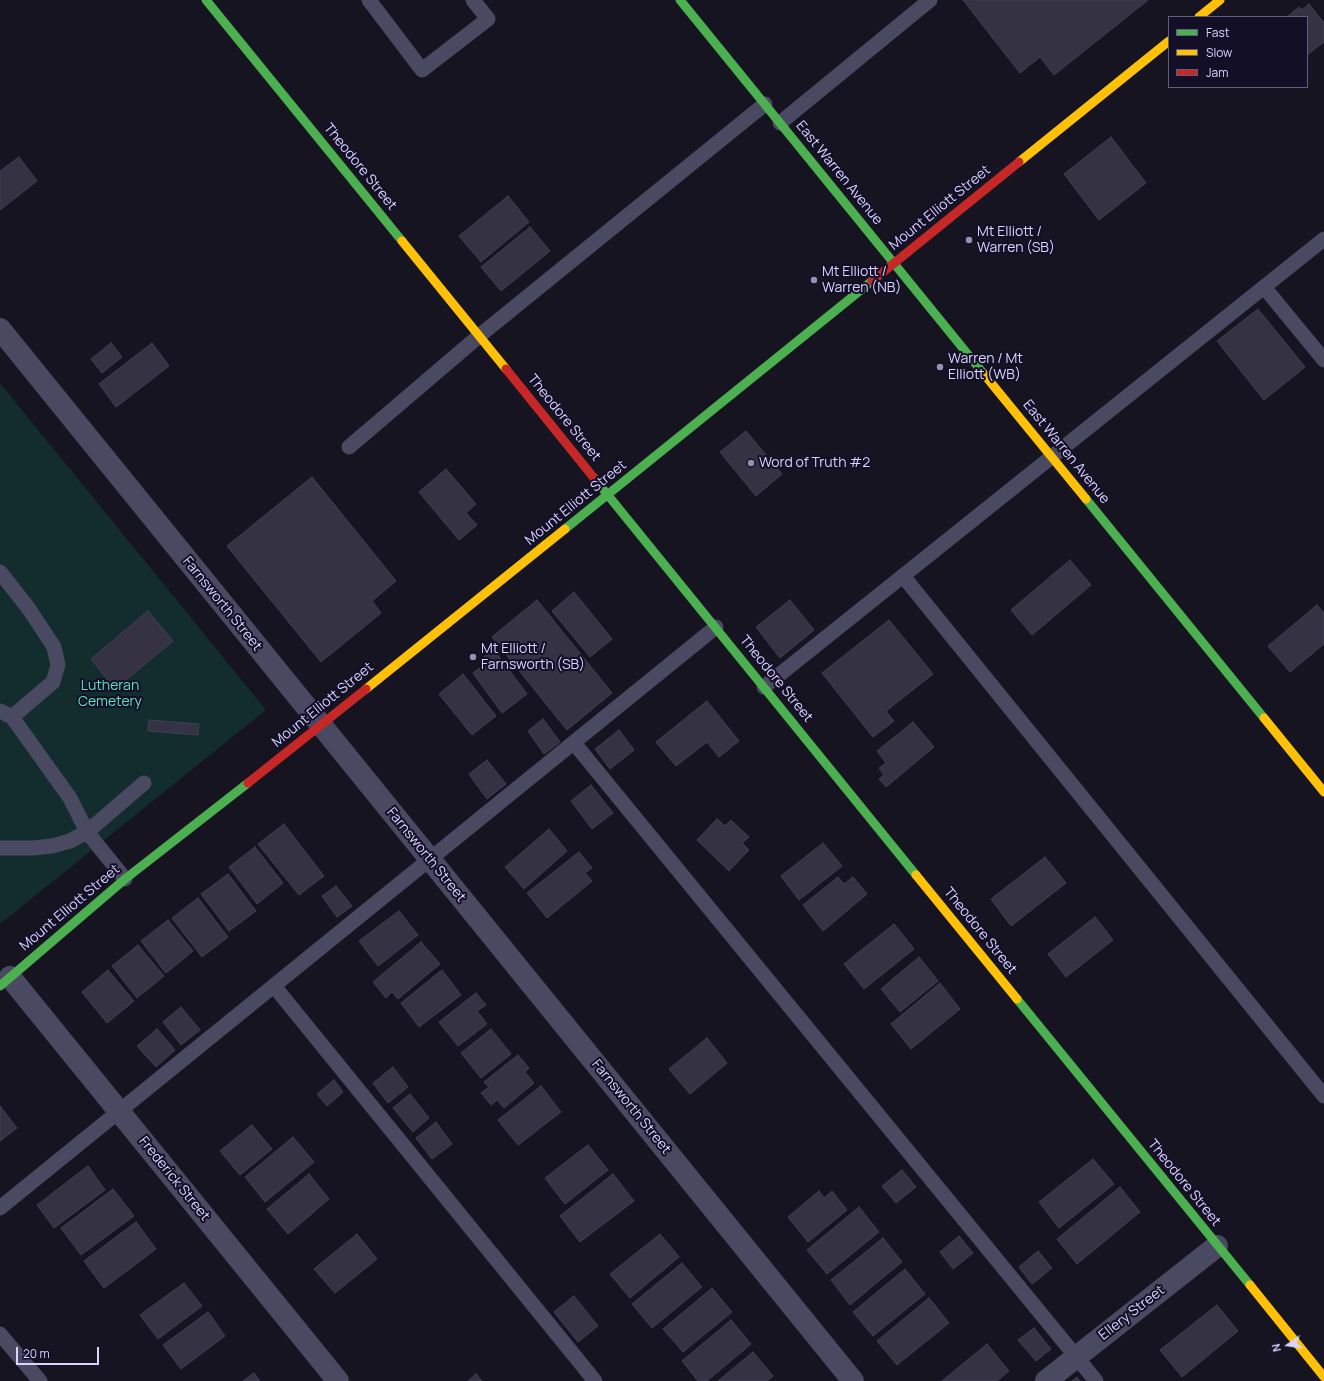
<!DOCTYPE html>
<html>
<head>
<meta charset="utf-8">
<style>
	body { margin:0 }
	#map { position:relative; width:1324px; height:1381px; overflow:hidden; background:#161421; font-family:Manrope,sans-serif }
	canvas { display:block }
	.legend { position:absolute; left:1168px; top:16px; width:140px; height:72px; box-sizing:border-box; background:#130f26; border:1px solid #625e7d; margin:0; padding:5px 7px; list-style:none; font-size:12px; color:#d9d4ff }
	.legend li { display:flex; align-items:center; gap:8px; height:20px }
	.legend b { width:20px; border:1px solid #625e7d }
	.north { position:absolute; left:1268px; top:1325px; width:40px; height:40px; -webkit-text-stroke:3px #130f26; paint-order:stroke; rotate:257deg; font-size:11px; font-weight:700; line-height:16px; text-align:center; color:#d9d4ff }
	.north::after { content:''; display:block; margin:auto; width:14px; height:18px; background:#d9d4ff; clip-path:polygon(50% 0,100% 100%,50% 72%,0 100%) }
	.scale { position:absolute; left:16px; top:1347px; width:83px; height:18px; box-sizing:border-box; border:2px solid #d9d4ff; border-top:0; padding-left:5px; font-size:12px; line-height:14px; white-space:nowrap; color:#d9d4ff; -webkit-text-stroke:3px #130f26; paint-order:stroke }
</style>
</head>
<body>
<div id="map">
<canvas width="1324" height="1381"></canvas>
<ul class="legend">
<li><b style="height:5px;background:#4caf50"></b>Fast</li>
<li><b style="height:5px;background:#ffc107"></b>Slow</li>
<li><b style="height:5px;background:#c62828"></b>Jam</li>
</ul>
<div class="north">N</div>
<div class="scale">20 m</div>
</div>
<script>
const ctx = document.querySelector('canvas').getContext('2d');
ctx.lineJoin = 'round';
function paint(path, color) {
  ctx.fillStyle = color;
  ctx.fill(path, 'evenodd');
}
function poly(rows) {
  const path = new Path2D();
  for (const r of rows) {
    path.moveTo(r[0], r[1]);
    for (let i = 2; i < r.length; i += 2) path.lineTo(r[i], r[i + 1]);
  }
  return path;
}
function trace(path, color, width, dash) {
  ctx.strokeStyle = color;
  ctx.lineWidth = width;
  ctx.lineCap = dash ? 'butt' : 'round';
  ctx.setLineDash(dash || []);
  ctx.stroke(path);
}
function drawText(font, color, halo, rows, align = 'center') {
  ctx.font = font + ' Manrope,sans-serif';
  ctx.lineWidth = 4;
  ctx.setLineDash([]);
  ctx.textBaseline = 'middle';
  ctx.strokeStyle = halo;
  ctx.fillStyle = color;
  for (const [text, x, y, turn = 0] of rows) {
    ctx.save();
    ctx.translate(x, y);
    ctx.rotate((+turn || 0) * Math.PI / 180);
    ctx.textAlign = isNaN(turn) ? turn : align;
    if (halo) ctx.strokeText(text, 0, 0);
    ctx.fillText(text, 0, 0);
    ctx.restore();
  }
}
const green = poly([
	[0,383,266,710,0,924]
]);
const building = poly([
	[963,0,1148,0,1054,75,1040,57,1020,73,963,0],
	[1309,4,1324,23,1324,42,1307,55,1307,17,1287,17,1299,7,1302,10,1309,4],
	[1111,137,1146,183,1099,220,1064,174,1111,137],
	[19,157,37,181,0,210,0,171,19,157],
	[508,196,529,222,481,262,459,236,508,196],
	[530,227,550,251,501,291,481,267,530,227],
	[1258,309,1305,367,1264,400,1217,341,1258,309],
	[111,343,122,357,102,373,91,359,111,343],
	[152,343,169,366,116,407,99,384,152,343],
	[746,431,782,474,756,496,720,452,746,431],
	[446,469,476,504,466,513,477,525,459,540,419,492,446,469],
	[312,477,396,581,372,601,381,613,321,662,227,546,312,477],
	[1070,560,1091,585,1032,635,1011,610,1070,560],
	[574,592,612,639,590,657,552,611,574,592],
	[537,600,612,693,567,730,492,637,537,600],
	[790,600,814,630,780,658,756,627,790,600],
	[1317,605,1324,613,1324,644,1290,672,1268,646,1317,605],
	[148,611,173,641,115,689,91,659,148,611],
	[889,620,933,674,886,711,894,721,873,737,822,673,889,620],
	[494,650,527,694,502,713,473,673,485,664,481,659,494,650],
	[463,674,496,716,472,735,439,694,463,674],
	[707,701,739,741,719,757,707,742,676,766,656,742,707,701],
	[543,719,560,742,544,754,528,731,543,719],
	[149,720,199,724,198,735,148,731,149,720],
	[913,722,934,747,886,787,879,779,884,775,879,768,886,763,877,751,913,722],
	[619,730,634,750,610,769,595,749,619,730],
	[487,760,506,784,487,799,469,774,487,760],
	[591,785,613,813,592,829,571,801,591,785],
	[717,819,725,826,731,820,749,837,742,843,749,850,729,871,697,840,717,819],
	[284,824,324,876,299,895,258,844,284,824],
	[549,829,567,851,524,889,505,867,549,829],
	[823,843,842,866,799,900,781,876,823,843],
	[255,847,283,883,257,904,229,867,255,847],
	[579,852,592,868,585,873,592,881,547,918,527,893,579,852],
	[1045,857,1066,883,1011,926,991,899,1045,857],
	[228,874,256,911,229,931,201,894,228,874],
	[838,877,844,884,853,877,867,894,823,931,803,905,838,877],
	[336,886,352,906,337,917,322,896,336,886],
	[198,898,228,937,202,957,172,918,198,898],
	[399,911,418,935,378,966,359,941,399,911],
	[1095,917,1113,940,1066,977,1048,954,1095,917],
	[168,920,193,951,166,973,141,941,168,920],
	[894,924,914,949,864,989,844,964,894,924],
	[421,942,440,964,398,999,392,992,386,998,373,982,421,942],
	[138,945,164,976,137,998,112,966,138,945],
	[919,957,938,981,900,1012,881,989,919,957],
	[108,970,134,1001,107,1023,82,992,108,970],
	[442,970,461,995,419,1027,401,1003,442,970],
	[940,983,960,1009,911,1049,891,1024,940,983],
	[476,993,486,1005,477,1011,487,1024,458,1046,439,1022,476,993],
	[181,1007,200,1030,181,1045,163,1022,181,1007],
	[157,1029,175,1050,156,1067,137,1046,157,1029],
	[491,1029,511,1054,481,1078,461,1053,491,1029],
	[707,1038,727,1063,690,1094,669,1069,707,1038],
	[518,1055,529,1068,525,1072,534,1083,504,1108,497,1100,491,1105,481,1093,489,1087,484,1082,518,1055],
	[393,1067,408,1087,388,1103,373,1083,393,1067],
	[334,1080,343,1092,327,1106,317,1094,334,1080],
	[541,1086,561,1112,518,1145,498,1120,541,1086],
	[410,1094,429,1118,413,1132,393,1108,410,1094],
	[0,1106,17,1128,0,1141,0,1106],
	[436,1122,452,1144,432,1159,416,1138,436,1122],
	[252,1125,272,1149,240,1175,220,1151,252,1125],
	[293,1137,314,1162,265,1202,245,1177,293,1137],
	[588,1145,608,1170,565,1204,545,1178,588,1145],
	[1093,1159,1114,1184,1059,1228,1039,1202,1093,1159],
	[88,1166,105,1190,54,1228,37,1205,88,1166],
	[902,1170,916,1187,896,1203,882,1186,902,1170],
	[309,1174,329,1199,288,1234,267,1209,309,1174],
	[613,1174,634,1201,580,1242,560,1216,613,1174],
	[1120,1187,1140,1212,1077,1264,1057,1239,1120,1187],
	[113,1189,134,1216,81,1255,61,1228,113,1189],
	[819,1191,824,1198,832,1191,847,1210,808,1242,788,1217,819,1191],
	[859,1207,879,1232,827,1274,807,1250,859,1207],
	[136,1222,156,1249,104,1288,84,1261,136,1222],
	[357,1234,377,1259,335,1293,314,1269,357,1234],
	[660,1234,679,1257,630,1298,610,1274,660,1234],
	[959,1236,973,1253,953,1269,940,1252,959,1236],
	[883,1238,902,1262,850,1305,831,1280,883,1238],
	[1038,1251,1052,1268,1032,1284,1019,1267,1038,1251],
	[682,1263,702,1287,652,1328,632,1304,682,1263],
	[905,1269,925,1294,873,1336,853,1312,905,1269],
	[184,1283,202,1306,158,1339,140,1315,184,1283],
	[712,1288,732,1312,683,1352,663,1329,712,1288],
	[574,1296,598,1326,578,1342,554,1312,574,1296],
	[929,1298,949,1323,897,1365,877,1341,929,1298],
	[1217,1305,1238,1331,1182,1377,1160,1350,1217,1305],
	[208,1312,225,1336,181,1369,163,1345,208,1312],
	[731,1320,751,1344,707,1381,698,1381,682,1361,731,1320],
	[1034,1328,1051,1349,1036,1361,1018,1340,1034,1328],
	[987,1344,1009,1371,997,1381,942,1381,987,1344],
	[753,1352,773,1376,767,1381,718,1381,753,1352],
	[254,1373,260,1381,243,1381,254,1373],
	[476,1374,482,1381,468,1381,476,1374],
	[1077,1377,1080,1381,1072,1381,1077,1377]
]);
const lane = poly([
	[369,0,422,70,488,19,473,0],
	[780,123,930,0],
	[1264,287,1324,360],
	[349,447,479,336,765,104],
	[0,572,29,609,54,647,58,665,53,682,12,717],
	[903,576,1324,1096],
	[764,687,1324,239],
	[0,711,12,717,70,798,87,832,125,879],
	[574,743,1096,1381],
	[0,848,33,848,52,846,70,841,87,832,144,783],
	[274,986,595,1381],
	[0,1208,716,627],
	[0,1334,40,1381]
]);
const street = poly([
	[0,329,853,1381],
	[10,977,338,1381],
	[1046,1381,1217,1246]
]);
const fast = poly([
	[206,0,402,241],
	[680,0,983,373],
	[594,478,916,875],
	[1086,499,1264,718],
	[565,529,872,281],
	[0,986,125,879,248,783],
	[1017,999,1250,1285]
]);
const slow = poly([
	[1199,17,1220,0],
	[1019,162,1169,41],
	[402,241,506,369],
	[983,373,1086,499],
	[366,689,565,529],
	[1264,718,1324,792],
	[916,875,1017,999],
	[1250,1285,1324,1377]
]);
const jam = poly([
	[872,281,1019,162],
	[506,369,594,478],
	[248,783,366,689]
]);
const markers = [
	[969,240,4,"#9591b1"],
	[814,280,4,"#9591b1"],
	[940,367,4,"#9591b1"],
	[751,463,4,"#9591b1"],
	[473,657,4,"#9591b1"]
];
const streetNames = [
	["Theodore Street",360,167,51],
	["East Warren Avenue",839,173,51],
	["Mount Elliott Street",940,208,-39],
	["Theodore Street",564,418,51],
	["East Warren Avenue",1066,452,51],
	["Mount Elliott Street",576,503,-39],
	["Farnsworth Street",222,604,51],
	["Theodore Street",776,679,51],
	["Mount Elliott Street",323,705,-39],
	["Farnsworth Street",426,855,51],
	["Mount Elliott Street",70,908,-40],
	["Theodore Street",980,931,51],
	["Farnsworth Street",631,1107,51],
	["Frederick Street",174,1179,51],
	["Theodore Street",1184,1183,51],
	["Ellery Street",1132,1313,-38]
];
const poiNames = [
	["Mt Elliott /",977,232],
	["Warren (SB)",977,248],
	["Mt Elliott /",822,272],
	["Warren (NB)",822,288],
	["Warren / Mt",948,359],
	["Elliott (WB)",948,375],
	["Word of Truth #2",759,463],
	["Mt Elliott /",481,649],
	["Farnsworth (SB)",481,665]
];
const parkNames = [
	["Lutheran",110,686],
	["Cemetery",110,702]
];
paint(green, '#132c2d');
paint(building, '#343243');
trace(building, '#433f54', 1);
trace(lane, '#4a4962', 15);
trace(street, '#4a4962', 22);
trace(fast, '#4caf50', 9);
trace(slow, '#ffc107', 9);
trace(jam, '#c62828', 9);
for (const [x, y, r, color] of markers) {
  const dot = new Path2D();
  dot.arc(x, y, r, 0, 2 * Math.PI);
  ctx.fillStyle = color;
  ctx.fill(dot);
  trace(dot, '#130f26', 1.5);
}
drawText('14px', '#d9d4ff', '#130f26', streetNames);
drawText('14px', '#d9d4ff', '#130f26', poiNames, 'left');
drawText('14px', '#5fe0c0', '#130f26', parkNames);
</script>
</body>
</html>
